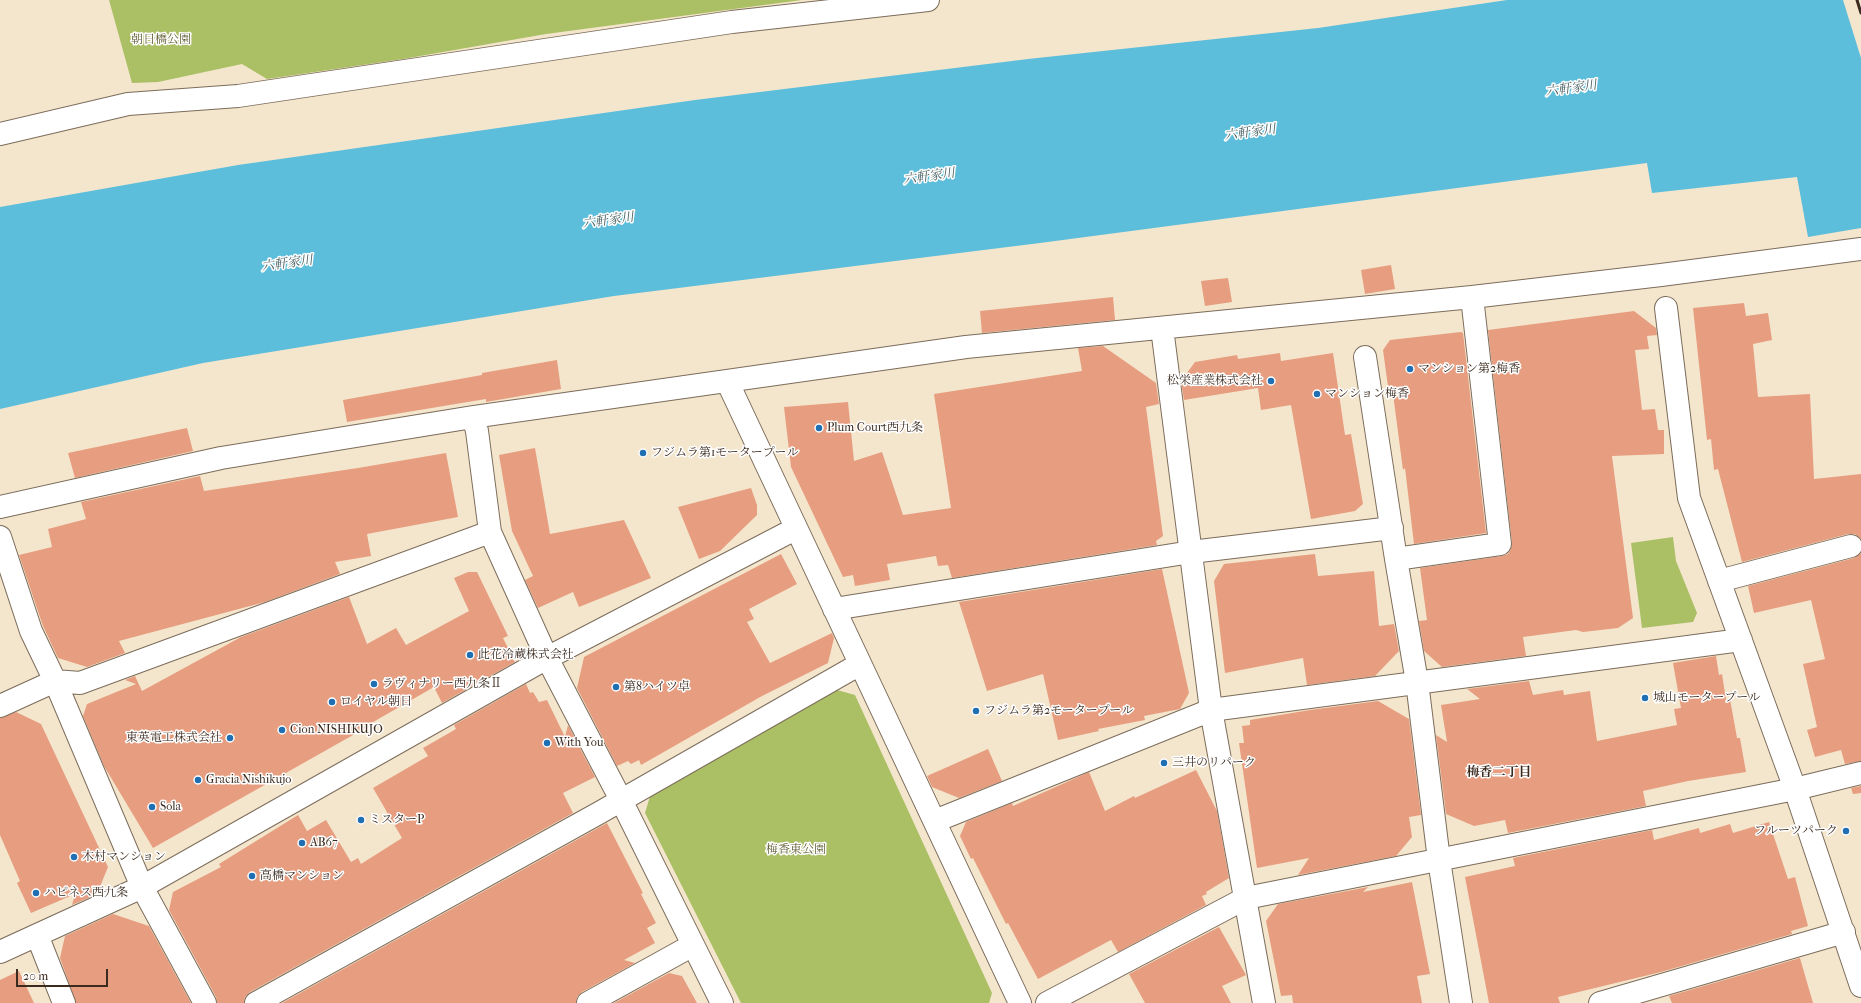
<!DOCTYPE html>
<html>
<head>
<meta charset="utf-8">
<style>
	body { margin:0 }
	#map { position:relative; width:1861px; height:1003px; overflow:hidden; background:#f4e6cd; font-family:"IM FELL French Canon",serif }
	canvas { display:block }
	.scale { position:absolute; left:16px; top:969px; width:92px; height:18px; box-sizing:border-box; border:2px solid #3b2a1e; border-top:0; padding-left:5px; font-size:12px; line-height:14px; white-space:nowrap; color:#3b2a1e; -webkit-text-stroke:3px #fff; paint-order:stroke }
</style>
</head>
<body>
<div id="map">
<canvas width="1861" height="1003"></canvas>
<div class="scale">20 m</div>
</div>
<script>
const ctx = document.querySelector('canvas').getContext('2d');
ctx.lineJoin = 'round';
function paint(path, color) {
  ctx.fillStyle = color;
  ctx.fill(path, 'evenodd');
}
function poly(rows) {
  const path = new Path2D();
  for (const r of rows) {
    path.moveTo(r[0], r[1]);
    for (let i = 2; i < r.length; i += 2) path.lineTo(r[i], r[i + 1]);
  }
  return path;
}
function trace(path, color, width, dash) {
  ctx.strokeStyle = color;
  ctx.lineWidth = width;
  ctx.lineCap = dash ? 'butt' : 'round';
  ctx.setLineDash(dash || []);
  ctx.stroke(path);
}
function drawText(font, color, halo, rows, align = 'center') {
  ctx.font = font + ' "IM FELL French Canon","Noto Serif JP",serif';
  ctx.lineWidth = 3;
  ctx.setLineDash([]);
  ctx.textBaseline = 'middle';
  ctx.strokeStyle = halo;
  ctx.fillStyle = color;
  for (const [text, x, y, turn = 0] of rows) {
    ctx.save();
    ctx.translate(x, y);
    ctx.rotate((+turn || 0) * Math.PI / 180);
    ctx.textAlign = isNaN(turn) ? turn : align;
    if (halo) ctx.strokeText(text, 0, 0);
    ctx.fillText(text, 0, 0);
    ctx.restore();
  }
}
const green = poly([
	[109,0,802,0,546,34,403,59,267,79,242,64,158,82,132,83],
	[1673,537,1676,561,1697,613,1693,622,1642,628,1631,543],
	[837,690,855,695,992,993,989,1003,741,1003,645,813,651,793]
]);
const water = poly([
	[1507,0,1861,0,1861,228,1808,237,1797,177,1652,193,1647,163,1040,243,614,296,203,363,0,409,0,207,238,165,695,100,1028,59,1318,28]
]);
const pier = poly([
	[1843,0,1861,0,1861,58]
]);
const building = poly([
	[1391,265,1395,289,1365,294,1361,270],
	[1228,278,1232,302,1205,306,1201,281],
	[1113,297,1115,320,982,333,980,311],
	[1744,303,1746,316,1768,313,1772,340,1753,344,1758,397,1810,394,1814,479,1861,474,1861,539,1855,534,1848,534,1742,562,1718,469,1714,470,1711,439,1707,440,1693,308],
	[1634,311,1656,328,1657,335,1647,336,1649,349,1635,350,1642,410,1655,409,1658,430,1664,430,1664,454,1612,456,1633,618,1618,628,1583,632,1576,630,1523,637,1526,656,1442,667,1424,651,1419,621,1427,620,1420,568,1502,556,1508,554,1511,549,1512,543,1488,330],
	[1461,332,1463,333,1486,533,1414,544,1405,468,1403,470,1393,394,1389,394,1383,350,1390,340],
	[1103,346,1156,383,1159,404,1146,407,1163,536,1156,541,1157,545,952,578,948,565,938,566,936,556,887,564,890,580,855,586,853,575,843,577,791,467,784,407,848,402,854,461,882,452,903,515,951,508,934,394,1082,371,1078,348],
	[1280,353,1281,361,1333,353,1345,435,1351,434,1363,504,1355,511,1311,519,1291,405,1261,410,1258,388,1184,400,1181,381,1195,362,1237,355,1238,359],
	[557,360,561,389,486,402,486,399,347,422,343,400,482,375,482,373],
	[187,428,193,451,75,478,68,453],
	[535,448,550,534,624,520,651,578,579,607,573,592,538,608,525,580,533,576,512,531,499,455],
	[446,453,458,517,367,534,371,556,335,562,340,574,265,602,119,641,125,653,87,667,58,658,43,626,19,555,52,547,48,529,86,519,81,502,200,476,204,491,358,468],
	[751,488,757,505,757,515,720,551,699,559,678,507],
	[1861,553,1861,761,1845,764,1841,750,1815,757,1807,730,1817,727,1803,664,1825,659,1811,600,1754,613,1748,586,1854,558],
	[781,554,797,584,749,609,754,619,747,622,770,663,832,633,834,638,828,663,762,696,641,765,639,760,631,764,628,761,617,766,577,688,584,657],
	[1315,554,1318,576,1374,571,1379,626,1394,624,1399,651,1375,676,1307,685,1303,658,1225,673,1214,581,1224,564],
	[1162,569,1189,693,1180,709,1144,716,1145,720,1098,729,1099,731,1058,740,1043,674,987,691,959,602],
	[468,572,477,572,508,636,503,638,515,662,442,703,434,687,368,725,369,726,153,848,104,766,83,716,87,704,136,684,125,680,135,676,142,691,241,637,349,597,367,644,396,628,406,645,469,611,454,578],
	[1716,656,1719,675,1722,674,1726,700,1730,699,1737,738,1740,738,1746,772,1688,781,1643,791,1646,806,1508,833,1505,820,1474,826,1446,814,1436,735,1447,742,1441,705,1480,699,1467,689,1529,681,1533,695,1563,690,1564,695,1590,691,1597,741,1677,725,1674,709,1681,708,1673,663],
	[526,684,530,693,533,692,539,702,547,700,565,737,568,725,595,777,563,793,573,813,250,992,245,997,244,1003,217,1003,216,997,169,910,173,892,221,867,219,864,298,815,307,831,326,820,351,862,358,858,361,864,402,838,373,788,428,756,423,748,456,729,454,725],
	[1378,701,1409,719,1421,815,1409,817,1412,837,1396,856,1298,875,1309,858,1257,868,1239,743,1244,743,1242,726,1250,725,1250,720,1310,710],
	[16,712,41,724,108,867,97,894,72,905,75,894,31,913,17,883,20,881,0,835,0,718],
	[988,749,1002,781,959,798,932,787,927,776],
	[1196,770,1217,811,1229,878,1206,892,1207,894,1202,896,1206,905,1118,952,1111,940,1038,979,1008,923,1006,924,973,858,971,859,960,836,966,822,1012,803,1013,806,1089,772,1105,811,1134,796,1135,798],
	[1861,786,1861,793,1853,794,1851,788],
	[1769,822,1788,879,1795,877,1808,926,1791,931,1792,934,1661,972,1558,997,1560,1003,1489,1003,1465,877,1515,866,1513,858,1652,830,1654,840,1699,828,1700,833,1730,824,1733,833],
	[607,823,643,893,641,894,656,923,647,928,655,943,624,960,635,963,582,992,577,997,576,1003,282,1003],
	[1412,882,1430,974,1417,976,1422,1003,1293,1003,1292,995,1281,996,1266,921,1278,904,1368,887,1363,892],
	[113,914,149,926,191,1003,76,1003,60,958,65,936],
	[1219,927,1246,975,1222,986,1231,1003,1145,1003,1129,974],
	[1800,958,1813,1003,1672,1003,1669,996],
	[19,971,34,1003,0,1003,0,980],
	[669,973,682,976,697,1003,614,1003]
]);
const minor = poly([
	[0,134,128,104,238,96,732,22,928,0],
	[1666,308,1689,498,1795,789,1861,986],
	[1162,328,1211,710,1264,1003],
	[1365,357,1396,559,1417,682,1439,860,1461,1003],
	[727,381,1020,1003],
	[473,417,477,431,490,532,547,658,621,800,722,1003],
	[0,507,221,458,473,417,966,347,1472,297,1661,275,1861,249],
	[0,537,31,631,55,681,142,887,205,1003],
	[1396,559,1500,544,1472,297],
	[1719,581,1851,546],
	[834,609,1191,552,1392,528],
	[0,706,55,681,80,683,490,532],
	[935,821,1211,710,1741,640],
	[37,935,64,1003],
	[0,952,142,887,547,658,795,529],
	[256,1003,599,813,860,664],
	[588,1003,693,945],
	[1047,1003,1246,898,1795,789,1861,773],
	[1600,1003,1844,932]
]);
const rail = poly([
	[1857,0,1861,13]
]);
const markers = [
	[1410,369,4,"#1f6fb2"],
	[1271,381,4,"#1f6fb2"],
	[1317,394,4,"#1f6fb2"],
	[819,428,4,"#1f6fb2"],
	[643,453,4,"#1f6fb2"],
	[470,655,4,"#1f6fb2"],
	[374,684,4,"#1f6fb2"],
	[616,687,4,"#1f6fb2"],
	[1645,698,4,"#1f6fb2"],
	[332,702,4,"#1f6fb2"],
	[976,711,4,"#1f6fb2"],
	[282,730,4,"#1f6fb2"],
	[230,738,4,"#1f6fb2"],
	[547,743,4,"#1f6fb2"],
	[1164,763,4,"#1f6fb2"],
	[198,780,4,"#1f6fb2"],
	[152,807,4,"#1f6fb2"],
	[361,820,4,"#1f6fb2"],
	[1846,831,4,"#1f6fb2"],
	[302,843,4,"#1f6fb2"],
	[74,857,4,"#1f6fb2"],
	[252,876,4,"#1f6fb2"],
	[36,893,4,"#1f6fb2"]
];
const parkNames = [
	["朝日橋公園",161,40],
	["梅香東公園",796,850]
];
const poiNames = [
	["マンション第2梅香",1418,369],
	["松栄産業株式会社",1263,381,"right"],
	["マンション梅香",1325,394],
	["Plum Court西九条",827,428],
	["フジムラ第1モータープール",651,453],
	["此花冷蔵株式会社",478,655],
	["ラヴィナリー西九条Ⅱ",382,684],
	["第8ハイツ卓",624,687],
	["城山モータープール",1653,698],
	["ロイヤル朝日",340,702],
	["フジムラ第2モータープール",984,711],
	["Cion NISHIKUJO",290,730],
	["東英電工株式会社",222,738,"right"],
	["With You",555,743],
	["三井のリパーク",1172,763],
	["Gracia Nishikujo",206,780],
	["Sola",160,807],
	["ミスターP",369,820],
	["フルーツパーク",1838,831,"right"],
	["AB67",310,843],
	["木村マンション",82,857],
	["高橋マンション",260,876],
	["ハピネス西九条",44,893]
];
const waterNames = [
	["六軒家川",1571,89,-8],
	["六軒家川",1250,133,-8],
	["六軒家川",929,177,-8],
	["六軒家川",608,221,-8],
	["六軒家川",287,264,-8]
];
const neighbourhoodNames = [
	["梅香二丁目",1499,773]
];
paint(green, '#abbf64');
paint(water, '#5dbedc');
paint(pier, '#f4e6cd');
paint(building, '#e79d7f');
trace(minor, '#7c6c5b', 24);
trace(minor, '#fff', 22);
trace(rail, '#3b2a1e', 3);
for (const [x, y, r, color] of markers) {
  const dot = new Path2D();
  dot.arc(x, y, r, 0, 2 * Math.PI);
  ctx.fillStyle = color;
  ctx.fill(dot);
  trace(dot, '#fff', 1.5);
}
drawText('12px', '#625e36', '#fff', parkNames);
drawText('12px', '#3b2a1e', '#fff', poiNames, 'left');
drawText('italic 13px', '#475e60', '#fff', waterNames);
drawText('bold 13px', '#3b2a1e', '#fff', neighbourhoodNames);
</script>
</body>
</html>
